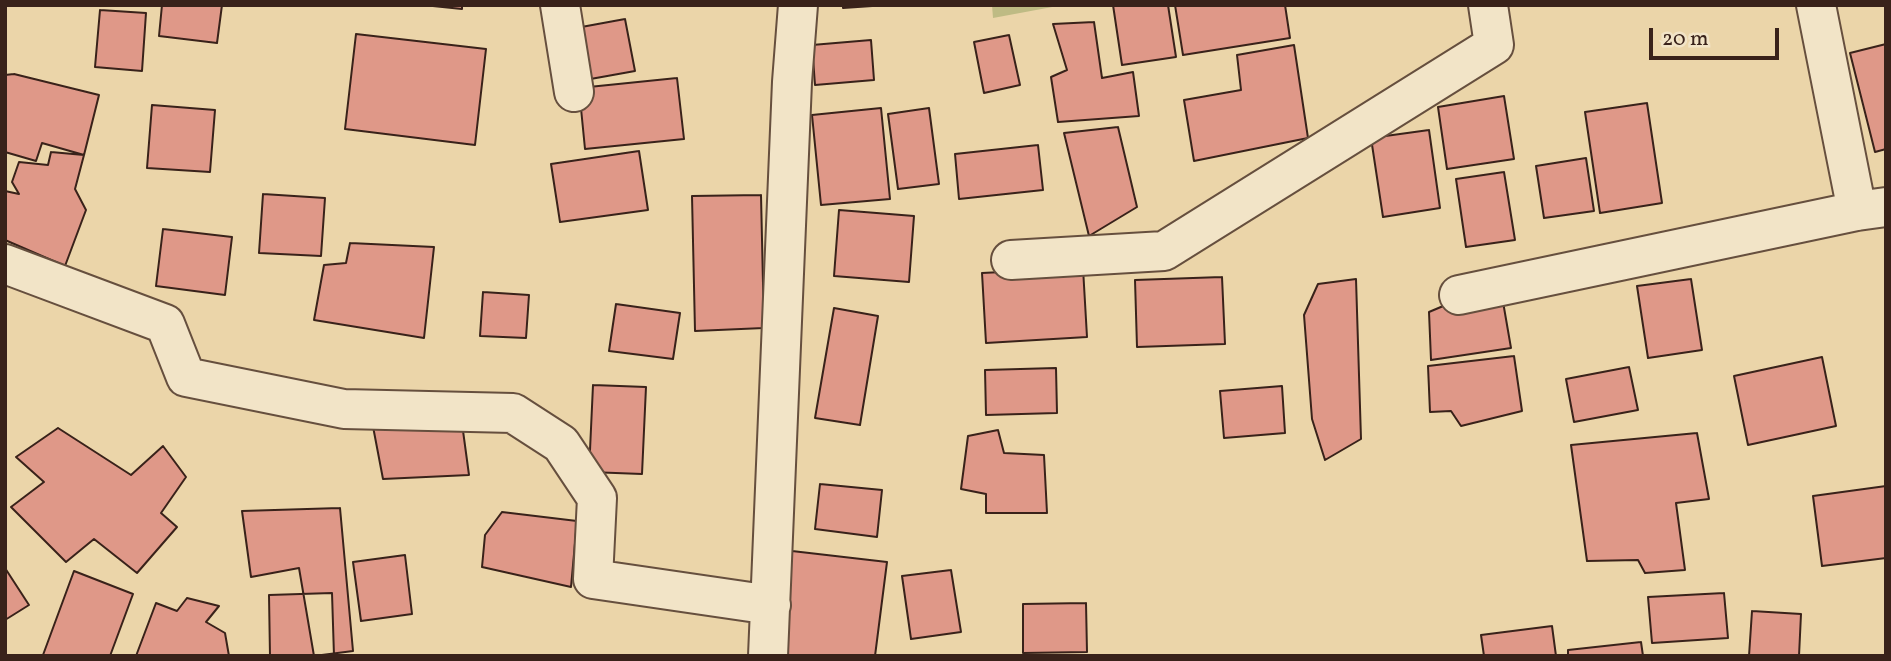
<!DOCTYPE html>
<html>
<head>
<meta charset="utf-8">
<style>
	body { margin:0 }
	#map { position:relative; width:1891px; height:661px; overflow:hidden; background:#ebd5a9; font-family:Vollkorn,serif }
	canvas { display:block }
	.frame { position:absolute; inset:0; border:7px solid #39221a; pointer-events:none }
	.scale { position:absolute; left:1649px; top:28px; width:130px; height:32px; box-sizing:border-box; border:4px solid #39221a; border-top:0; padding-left:9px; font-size:21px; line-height:24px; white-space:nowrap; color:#39221a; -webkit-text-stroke:5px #f2e4c7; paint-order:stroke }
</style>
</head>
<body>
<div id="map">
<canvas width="1891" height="661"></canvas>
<div class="frame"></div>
<div class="scale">20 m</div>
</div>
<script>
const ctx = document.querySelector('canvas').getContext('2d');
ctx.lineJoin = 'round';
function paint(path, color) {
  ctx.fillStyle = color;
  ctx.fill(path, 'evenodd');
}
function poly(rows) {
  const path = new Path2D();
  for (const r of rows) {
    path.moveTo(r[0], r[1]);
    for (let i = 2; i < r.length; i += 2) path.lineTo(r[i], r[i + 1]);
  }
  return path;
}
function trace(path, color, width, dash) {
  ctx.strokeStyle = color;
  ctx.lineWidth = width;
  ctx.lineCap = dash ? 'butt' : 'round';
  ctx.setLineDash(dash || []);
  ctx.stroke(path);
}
const green = poly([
	[992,5,1063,5,993,18]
]);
const building = poly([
	[162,5,222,5,217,43,159,36,162,5],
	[423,5,462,5,462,9,423,5],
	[843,5,887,5,843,8,843,5],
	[1113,5,1168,5,1176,57,1122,65,1113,5],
	[1175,5,1285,5,1290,38,1183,55,1175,5],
	[100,10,146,13,142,71,95,67,100,10],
	[625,19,635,71,585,80,576,28,625,19],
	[1094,22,1102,78,1133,72,1139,116,1058,122,1051,77,1067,70,1053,24,1094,22],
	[356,34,486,49,475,145,345,129,356,34],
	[1009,35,1020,85,984,93,974,42,1009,35],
	[871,40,874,80,815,85,812,45,871,40],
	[1886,44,1886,149,1875,152,1850,53,1886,44],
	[1294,45,1308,138,1194,161,1184,100,1241,90,1237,55,1294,45],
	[14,74,99,95,84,155,42,143,36,161,5,152,5,75,14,74],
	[677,78,684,139,585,149,579,88,677,78],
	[1504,96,1514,159,1447,169,1438,107,1504,96],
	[1647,103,1662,203,1600,213,1585,112,1647,103],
	[152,105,215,110,210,172,147,168,152,105],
	[881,108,890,199,821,205,812,115,881,108],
	[929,108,939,184,898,189,888,114,929,108],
	[1118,127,1137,207,1089,236,1064,133,1118,127],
	[1429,130,1440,208,1383,217,1371,138,1429,130],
	[1038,145,1043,190,959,199,955,154,1038,145],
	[639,151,648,210,560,222,551,164,639,151],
	[51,152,84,155,75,189,86,210,65,266,5,240,5,191,19,194,12,182,19,162,48,165,51,152],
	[1586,158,1594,211,1544,218,1536,166,1586,158],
	[1504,172,1515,240,1466,247,1456,179,1504,172],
	[263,194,325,198,321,256,259,253,263,194],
	[761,195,764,328,695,331,692,196,761,195],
	[839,210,914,216,909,282,834,276,839,210],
	[163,229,232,237,225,295,156,286,163,229],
	[350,243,434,247,424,338,314,320,324,265,346,263,350,243],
	[1083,268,1087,337,986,343,982,273,1083,268],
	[1222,277,1225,344,1137,347,1135,280,1222,277],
	[1356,279,1361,439,1325,460,1312,419,1304,315,1318,284,1356,279],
	[1691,279,1702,350,1648,358,1637,286,1691,279],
	[483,292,529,295,526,338,480,336,483,292],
	[1502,296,1511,348,1431,360,1429,312,1455,301,1502,296],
	[616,304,680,313,673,359,609,351,616,304],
	[834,308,878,316,860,425,815,418,834,308],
	[1514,356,1522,411,1461,426,1451,411,1430,412,1428,366,1514,356],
	[1822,357,1836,426,1748,445,1734,376,1822,357],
	[1629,367,1638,410,1574,422,1566,379,1629,367],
	[1056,368,1057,413,986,415,985,370,1056,368],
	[593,385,646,387,642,474,589,472,593,385],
	[1282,386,1285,433,1224,438,1220,391,1282,386],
	[371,416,461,416,469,475,383,479,371,416],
	[58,428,131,475,163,446,186,477,161,513,177,527,137,573,94,539,66,562,11,507,44,482,16,457,58,428],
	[998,430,1004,453,1044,455,1047,513,986,513,986,494,961,489,968,436,998,430],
	[1697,433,1709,499,1676,503,1685,570,1645,573,1638,560,1587,561,1571,445,1697,433],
	[820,484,882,490,877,537,815,529,820,484],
	[1886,486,1886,558,1822,566,1813,496,1886,486],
	[340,508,353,651,314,656,299,568,251,577,242,511,340,508],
	[502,512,577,521,571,587,482,567,485,535,502,512],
	[792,551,887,562,875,656,779,656,792,551],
	[405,555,412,614,361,621,353,562,405,555],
	[5,568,29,605,5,620,5,568],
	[951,570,961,632,911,639,902,576,951,570],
	[74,571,133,594,110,656,43,655,74,571],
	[332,593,334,656,270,656,269,595,332,593],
	[1724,593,1728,638,1652,643,1648,597,1724,593],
	[187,598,219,606,206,622,225,633,229,656,136,656,156,603,177,611,187,598],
	[1086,603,1087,652,1023,653,1023,604,1086,603],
	[1752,611,1801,614,1799,656,1749,656,1752,611],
	[1552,626,1556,656,1484,656,1481,635,1552,626],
	[1641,642,1643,656,1568,656,1568,650,1641,642]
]);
const minor = poly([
	[560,5,574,92],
	[1816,5,1857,211],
	[1011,260,1164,251,1494,45,1488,5],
	[5,264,165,324,186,377,344,409,513,413,561,444,597,498,593,579,771,605],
	[1459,295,1857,211,1886,207],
	[768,656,792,82,798,5]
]);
paint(green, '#bebb84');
paint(building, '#df9888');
trace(building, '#39221a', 2);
trace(minor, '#664f3e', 42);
trace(minor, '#f2e4c7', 38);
</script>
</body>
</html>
